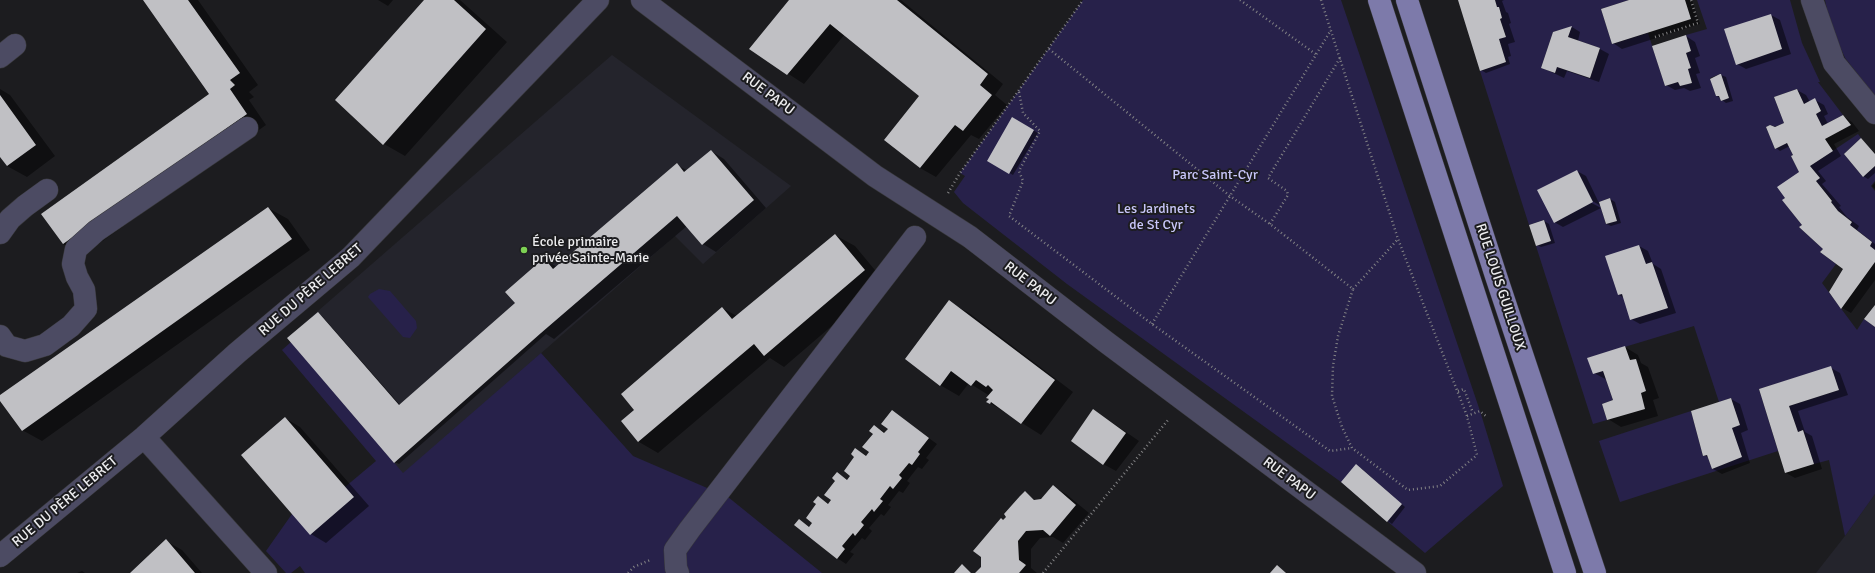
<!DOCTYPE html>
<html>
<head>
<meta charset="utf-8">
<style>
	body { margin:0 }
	canvas { display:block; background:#1c1c1f }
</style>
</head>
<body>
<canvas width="1875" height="573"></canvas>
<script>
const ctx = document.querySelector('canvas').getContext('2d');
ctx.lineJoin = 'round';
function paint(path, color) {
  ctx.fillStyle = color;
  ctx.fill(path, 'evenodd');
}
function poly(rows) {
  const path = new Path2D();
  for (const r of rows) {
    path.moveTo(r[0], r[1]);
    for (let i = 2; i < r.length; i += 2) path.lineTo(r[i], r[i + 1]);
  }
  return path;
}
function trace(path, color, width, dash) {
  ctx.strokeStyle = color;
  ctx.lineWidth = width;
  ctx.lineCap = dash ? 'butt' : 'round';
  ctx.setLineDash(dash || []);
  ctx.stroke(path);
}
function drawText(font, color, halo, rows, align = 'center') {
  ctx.font = font + ' Signika,sans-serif';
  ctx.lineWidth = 4;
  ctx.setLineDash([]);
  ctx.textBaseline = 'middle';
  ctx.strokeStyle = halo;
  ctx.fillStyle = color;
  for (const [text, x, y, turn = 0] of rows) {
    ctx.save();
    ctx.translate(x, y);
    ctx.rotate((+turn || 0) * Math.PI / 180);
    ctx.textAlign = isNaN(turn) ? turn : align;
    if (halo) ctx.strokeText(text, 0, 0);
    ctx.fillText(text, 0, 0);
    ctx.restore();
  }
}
const built = poly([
	[612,55,791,186,703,264,675,236,403,474,287,338],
	[1875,494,1875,573,1816,573,1845,536]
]);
const green = poly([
	[1083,0,1341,0,1480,411,1503,486,1425,553,1341,482,1067,284,963,203,954,192,965,176,960,173],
	[1495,0,1629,0,1601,9,1612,44,1648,33,1665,86,1678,82,1680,86,1692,83,1688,69,1691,68,1686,53,1691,51,1686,35,1707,29,1697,0,1790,0,1802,43,1820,82,1818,82,1843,115,1822,126,1816,114,1821,111,1815,99,1804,104,1797,89,1774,97,1784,123,1775,127,1770,125,1766,127,1775,149,1787,143,1793,155,1791,156,1799,172,1783,201,1802,225,1799,227,1823,249,1820,252,1836,264,1822,283,1857,330,1864,319,1875,327,1875,494,1845,536,1829,460,1814,464,1803,430,1798,432,1789,406,1839,390,1831,367,1759,389,1778,451,1620,502,1599,441,1691,411,1703,456,1707,455,1712,469,1741,457,1732,428,1740,425,1731,398,1719,402,1694,326,1588,358,1603,371,1613,400,1602,404,1607,420,1593,424,1536,246,1551,241,1544,220,1529,225,1480,71,1506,62,1499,39,1506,36,1500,19,1502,18,1499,7,1497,7],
	[1571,27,1568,37,1600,48,1590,78,1557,67,1555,73,1541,68,1553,32],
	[1720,74,1721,74,1729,98,1721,101,1719,96,1716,96,1710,78],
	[1610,198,1617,221,1606,224,1599,202],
	[1825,0,1875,0,1875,96,1845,58,1830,24],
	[1858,134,1861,138,1844,154,1863,177,1875,166,1875,181,1871,186,1875,191,1875,250,1870,246,1872,242,1850,225,1852,222,1838,211,1831,202,1832,200,1816,181,1820,178,1810,166],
	[379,289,390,291,416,321,417,328,410,338,403,337,368,297,370,294],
	[291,342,403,473,541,353,633,456,728,497,822,573,305,573,300,566,291,573,286,573,266,551,292,514,345,487,376,461,282,350]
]);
const shadow = poly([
	[144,0,198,0,258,85,249,92,254,97,249,100,266,125,83,255,63,244,211,95],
	[378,0,393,0,388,6],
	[425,0,460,0,507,42,405,156,384,144],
	[790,0,901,0,1003,84,995,95,1007,105,979,139,971,135,936,177,920,168,885,140,921,96,845,34,804,84,750,49],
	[1459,0,1504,0,1502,1,1506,12,1508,13,1511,23,1509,24,1515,42,1508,44,1511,56,1508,57,1510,64,1486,73,1481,70],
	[1633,0,1692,0,1700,24,1622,49,1613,43],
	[1771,15,1780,20,1791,54,1746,69,1737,64],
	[1572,27,1580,32,1578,41,1600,49,1609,54,1599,82,1567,71,1564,78,1543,68,1554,33],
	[1686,36,1695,42,1700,56,1695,58,1700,73,1696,74,1701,88,1690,91,1684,88,1675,90,1666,85],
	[1721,75,1726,77,1733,101,1726,103,1717,96,1711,79],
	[0,89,10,95,55,156,27,177,7,166,0,156],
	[1797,90,1806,95,1810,102,1815,100,1824,105,1828,114,1824,116,1828,124,1843,116,1852,122,1859,131,1834,144,1841,156,1818,171,1826,181,1822,184,1841,206,1839,207,1847,217,1859,226,1857,230,1875,244,1875,280,1851,313,1842,308,1830,292,1844,269,1803,225,1801,173,1790,146,1780,151,1776,148,1767,128,1786,124],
	[1013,118,1038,133,1013,175,988,161],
	[1862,140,1875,153,1875,173,1868,179,1863,176],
	[711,151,724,159,766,208,716,252,703,244,687,226,554,339,546,334,399,464,394,462,318,314,322,316,400,405,515,305,544,259,557,267,677,165,688,171],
	[1577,171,1586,176,1599,203,1610,199,1615,202,1621,223,1611,226,1606,224,1601,206,1589,199,1588,201,1601,208,1563,227,1554,222],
	[1875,183,1875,189,1872,186],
	[268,208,288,219,310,250,42,441,22,430,0,399,0,397],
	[1544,221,1549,224,1555,243,1541,247,1537,245],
	[835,235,855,246,884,281,784,367,770,358,658,453,639,442,622,422,636,410,722,308,737,316],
	[1639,246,1648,251,1653,264,1661,269,1676,313,1640,324,1631,319,1624,298,1619,295,1606,257],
	[949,302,969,313,1073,392,1041,435,990,403,990,396,969,383,959,396,940,385],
	[1625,347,1638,355,1641,363,1648,367,1659,398,1653,400,1658,416,1621,427,1608,419,1614,401,1607,380,1594,373],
	[1831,368,1840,373,1848,395,1798,411,1805,432,1812,436,1822,469,1795,478,1786,473,1760,390],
	[1731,399,1740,404,1748,430,1741,433,1750,463,1722,474,1713,469,1709,458,1704,455],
	[1094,410,1139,441,1116,471,1103,464],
	[892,411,937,444,926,458,929,460,922,469,918,467,907,481,910,483,903,493,899,491,888,505,891,507,884,516,881,514,869,528,872,531,865,540,862,538,850,552,854,554,846,564,837,558,799,520,810,527,813,523,818,497,829,504,832,499,837,473,848,480,851,476,856,449,867,456,870,452,875,433,875,426,886,433,889,428],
	[285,418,300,427,369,506,326,543,311,534],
	[1361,468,1405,507,1392,524,1388,521],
	[1053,487,1066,494,1089,513,1063,543,1053,537,1040,538,1031,549,1031,568,1037,573,977,573,982,567,1004,521,1025,492,1036,501,1041,499],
	[166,541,182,550,202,573,131,573],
	[82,571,85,573,77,573]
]);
const building = poly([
	[143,0,188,0,240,73,230,80,235,85,230,89,247,114,63,244,41,214,209,94],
	[424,0,454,0,486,29,383,145,335,100],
	[789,0,897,0,988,74,980,85,992,95,963,131,955,125,920,168,884,140,919,96,830,24,787,75,749,49],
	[1458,0,1495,0,1497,7,1499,7,1502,18,1500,19,1506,37,1499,39,1506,62,1480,71],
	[1629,0,1685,0,1691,19,1612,44,1601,9],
	[1771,14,1782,49,1736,65,1724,29],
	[1572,26,1568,37,1600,48,1590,78,1557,67,1555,73,1541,68,1553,32],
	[1686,35,1691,51,1686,53,1691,68,1688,69,1692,83,1680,86,1678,82,1665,86,1652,46],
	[1720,74,1721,74,1729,98,1721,101,1719,96,1716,96,1710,79],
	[1797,89,1804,104,1815,98,1821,111,1816,114,1822,126,1843,115,1851,125,1825,139,1833,151,1810,166,1820,178,1816,181,1832,201,1831,202,1838,211,1852,222,1850,225,1872,242,1870,246,1875,250,1875,262,1841,309,1829,292,1843,269,1820,252,1823,249,1799,227,1802,225,1782,200,1785,198,1777,187,1799,172,1791,156,1793,155,1787,143,1775,149,1766,127,1770,125,1775,127,1784,123,1774,97],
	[0,95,36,145,7,166,0,157],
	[1012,117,1034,130,1009,174,987,161],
	[1861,138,1875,154,1875,166,1863,177,1844,154],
	[711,150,754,200,702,245,677,216,541,333,394,463,287,338,318,312,399,405,515,303,505,292,544,258,553,269,677,163,684,172],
	[1577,170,1593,202,1554,223,1537,190],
	[1610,198,1617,221,1606,224,1599,202],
	[268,207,292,239,22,431,0,401,0,395],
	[1544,220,1551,241,1536,246,1529,225],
	[835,234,865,270,764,356,754,344,638,442,621,421,634,410,621,394,722,307,732,319],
	[1639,245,1646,264,1652,262,1668,308,1630,320,1622,294,1618,295,1605,256],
	[949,300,1055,380,1021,424,991,402,990,404,986,402,989,399,986,398,993,390,988,385,986,387,976,380,971,386,951,371,940,386,905,359],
	[1875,305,1875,327,1864,319],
	[1625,346,1630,360,1636,359,1646,391,1641,393,1645,409,1607,420,1602,404,1613,400,1603,371,1593,374,1587,358],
	[1831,366,1839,390,1789,406,1798,432,1803,430,1814,464,1785,473,1759,389],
	[1731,398,1740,425,1732,428,1742,457,1712,469,1707,455,1703,456,1691,411],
	[1093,409,1126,433,1103,465,1071,441],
	[892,410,929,438,918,452,920,454,912,465,909,463,899,475,902,478,893,489,890,486,880,499,883,501,874,512,872,509,861,522,864,525,855,536,853,533,842,546,845,549,837,559,794,525,799,519,809,527,812,523,806,518,816,504,813,502,818,496,828,504,831,500,824,495,835,481,832,478,837,472,847,480,850,476,844,471,854,457,851,454,855,448,866,456,869,452,862,447,873,434,869,431,874,425,884,433,888,429,881,424],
	[285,417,354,497,310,535,241,455],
	[1356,464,1402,504,1387,522,1341,482],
	[1053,485,1076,505,1050,536,1043,530,1026,531,1018,541,1019,560,1026,565,1019,573,975,573,981,567,981,557,973,551,1001,518,1003,520,1006,517,1004,514,1020,496,1025,491,1034,500,1041,499],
	[166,539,195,573,130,573],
	[962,564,971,573,954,573],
	[1277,565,1286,573,1270,573]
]);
const path = poly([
	[1240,0,1317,55],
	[1321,0,1398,239],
	[1655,37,1698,23,1691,0],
	[1049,49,1230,196,1270,224,1353,289,1338,336,1333,366,1332,396,1342,427,1352,448,1408,490,1440,486,1477,455,1467,416,1398,239,1353,289],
	[1019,92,1023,113,1040,131,1019,171,1023,181,1009,216,1152,324,1330,451,1352,448],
	[948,193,960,173,1083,0],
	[1270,224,1288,195,1287,191,1268,178,1340,58],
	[1152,324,1331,30],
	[1458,391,1464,389,1473,413],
	[1467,416,1480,411,1487,417],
	[628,573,634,567,650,560],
	[1043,573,1168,420]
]);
const minor = poly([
	[642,0,875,176,970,237,1106,342,1415,573],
	[1812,0,1834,63,1875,113],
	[0,57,15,45],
	[0,233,10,219,25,206,47,190],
	[0,336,7,346,25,351,45,345,71,326,86,309,84,290,77,277,73,264,76,249,96,231,247,128],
	[144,437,266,573],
	[0,556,144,437,237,353,351,257,598,0],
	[678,573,676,568,675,550,690,529,915,237]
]);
const major = poly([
	[1379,0,1565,573],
	[1407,0,1496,276,1595,573]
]);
const markers = [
	[524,250,4,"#7dd154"]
];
const streetNames = [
	["RUE PAPU",768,94,37],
	["RUE PAPU",1030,284,38],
	["RUE LOUIS GUILLOUX",1500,287,72],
	["RUE DU PÈRE LEBRET",311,290,-41],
	["RUE PAPU",1289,479,37],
	["RUE DU PÈRE LEBRET",65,502,-40]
];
const parkNames = [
	["Parc Saint-Cyr",1215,175],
	["Les Jardinets",1156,209],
	["de St Cyr",1156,225]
];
const poiNames = [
	["École primaire",532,242],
	["privée Sainte-Marie",532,258]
];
paint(built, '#24242c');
paint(green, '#27214a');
paint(shadow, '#0007');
paint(building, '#c0c0c4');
trace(minor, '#39393c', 23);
trace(major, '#39393c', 23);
trace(path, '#838385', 2.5, [1, 3]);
trace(minor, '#4c4b63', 22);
trace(major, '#7d7aaa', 22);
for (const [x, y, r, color] of markers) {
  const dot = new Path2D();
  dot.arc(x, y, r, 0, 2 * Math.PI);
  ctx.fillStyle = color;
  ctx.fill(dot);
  trace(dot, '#1c1c1f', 1.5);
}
drawText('14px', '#ededef', '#1c1c1f', streetNames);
drawText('14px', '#c8c6f9', '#1c1c1f', parkNames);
drawText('14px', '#ededef', '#1c1c1f', poiNames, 'left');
</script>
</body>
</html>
